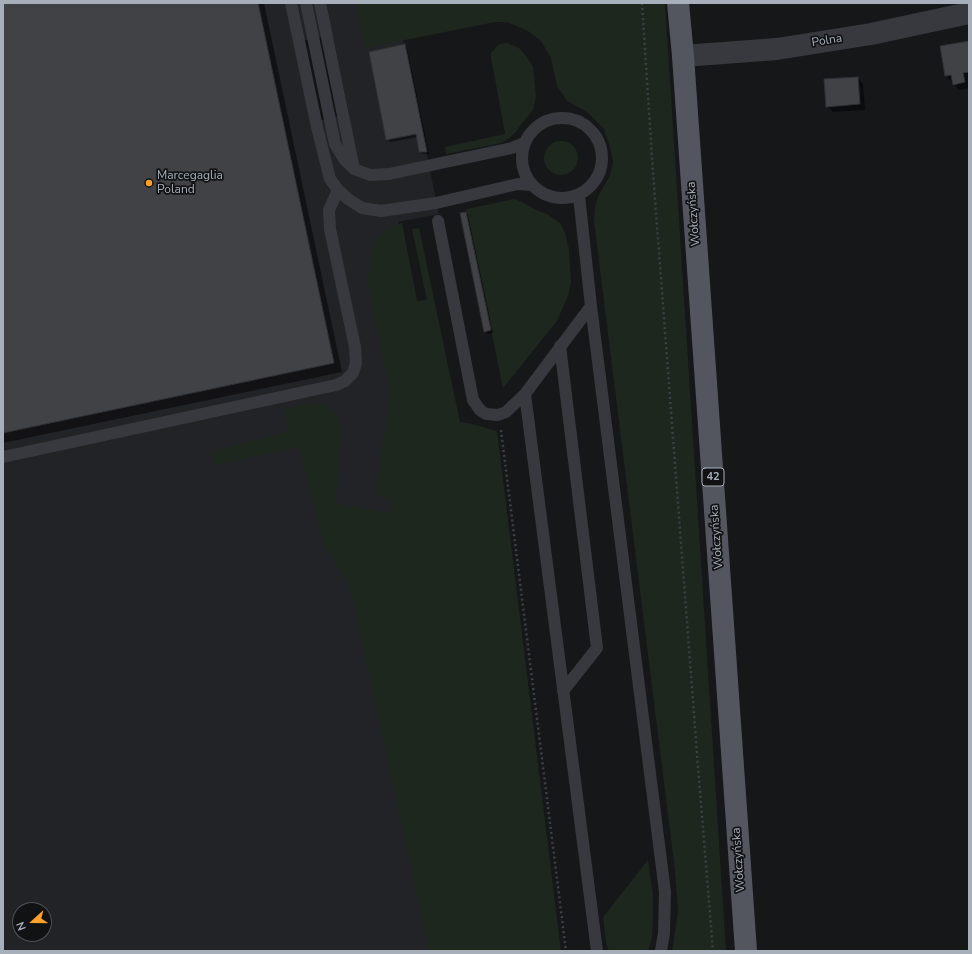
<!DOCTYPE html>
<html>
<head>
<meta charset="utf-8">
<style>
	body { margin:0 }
	#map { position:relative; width:972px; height:954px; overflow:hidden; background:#161719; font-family:"Nunito Sans",sans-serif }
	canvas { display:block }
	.frame { position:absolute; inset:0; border:4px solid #a7afba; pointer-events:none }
	.north { position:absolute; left:12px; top:902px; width:40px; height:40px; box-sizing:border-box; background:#111214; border:1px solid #4d5156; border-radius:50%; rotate:249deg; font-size:11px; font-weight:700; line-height:16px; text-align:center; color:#a7afba }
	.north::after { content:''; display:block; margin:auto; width:14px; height:18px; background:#ffa028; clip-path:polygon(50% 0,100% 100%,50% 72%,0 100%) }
</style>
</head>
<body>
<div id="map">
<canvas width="972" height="954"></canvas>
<div class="frame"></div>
<div class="north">N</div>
</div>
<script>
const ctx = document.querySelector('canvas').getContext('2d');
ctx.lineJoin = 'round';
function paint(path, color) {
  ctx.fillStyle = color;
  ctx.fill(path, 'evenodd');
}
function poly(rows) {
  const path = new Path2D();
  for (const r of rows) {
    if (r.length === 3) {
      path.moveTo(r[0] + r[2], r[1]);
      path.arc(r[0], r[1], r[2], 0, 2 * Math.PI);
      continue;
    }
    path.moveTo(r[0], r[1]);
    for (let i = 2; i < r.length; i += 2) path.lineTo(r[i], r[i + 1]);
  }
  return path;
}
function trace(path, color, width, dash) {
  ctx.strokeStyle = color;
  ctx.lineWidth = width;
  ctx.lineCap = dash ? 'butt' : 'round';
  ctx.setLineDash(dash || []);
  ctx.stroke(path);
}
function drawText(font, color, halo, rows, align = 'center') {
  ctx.font = font + ' "Nunito Sans",sans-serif';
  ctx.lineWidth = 3.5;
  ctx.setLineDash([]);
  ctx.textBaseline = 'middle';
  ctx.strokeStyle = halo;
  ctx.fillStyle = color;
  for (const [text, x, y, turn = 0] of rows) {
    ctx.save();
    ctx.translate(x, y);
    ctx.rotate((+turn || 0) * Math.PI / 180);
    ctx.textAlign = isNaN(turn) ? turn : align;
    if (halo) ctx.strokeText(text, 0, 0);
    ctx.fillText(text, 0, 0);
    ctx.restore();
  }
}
const built = poly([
	[3,3,400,3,400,26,439,214,398,222,420,324,452,951,3,951],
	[20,910,44,910,44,934,20,934]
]);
const green = poly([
	[355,3,665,3,726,951,672,951,678,912,675,871,594,221,595,207,598,197,610,175,613,161,610,147,604,129,587,112,567,101,557,86,551,58,541,41,528,31,507,22,495,22,365,48],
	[507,43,519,48,527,57,533,67,536,97,533,110,522,123,516,132,509,138,501,143,446,154,445,147,505,134,491,57,491,53,499,44],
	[561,158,17],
	[515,199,524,203,534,209,547,214,560,223,565,233,569,249,571,282,569,293,557,321,503,388,466,209],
	[402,223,417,301,427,300,412,229,419,228,460,422,468,423,497,431,561,951,429,951,349,584,324,546,299,447,214,465,213,451,289,432,284,410,305,404,321,404,333,410,340,420,342,431,335,503,390,513,392,499,375,494,390,393,367,282,371,251,376,240,386,229],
	[648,860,653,895,653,916,652,939,648,951,611,951,608,949,606,942,603,917]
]);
const shadow = poly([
	[3,3,264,3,342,372,3,443],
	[331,35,333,37,349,114,313,122,294,42],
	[969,42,969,88,959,90,954,84,953,81,951,81,946,76],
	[405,45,407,48,429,154,423,154,420,152,417,137,390,142,387,139],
	[858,78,863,84,865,110,833,112,827,106],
	[466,213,468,215,493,333,488,334,485,331]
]);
const building = poly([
	[3,3,258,3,334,363,3,433,3,3],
	[969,41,969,72,963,73,965,82,953,85,951,75,945,76,940,46,969,41],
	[405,44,427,152,419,152,416,134,386,140,369,52,405,44],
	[858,77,860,104,826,107,824,79,858,77],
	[466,212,491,330,484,332,460,213,466,212]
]);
const path = poly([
	[642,3,653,173,698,767,713,951],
	[501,430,566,951]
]);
const service = poly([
	[291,3,317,127,330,179,338,190,348,199,362,208,381,211,436,203,518,184,532,185],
	[306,3,335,144,344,159,354,169,370,175,389,174,512,148,524,143],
	[320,3,354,169],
	[562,158,40],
	[438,221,473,400,480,410,486,414,498,415,506,412,525,394,591,306,579,196],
	[591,306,665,892,664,933,661,951],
	[560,346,597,648,563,691],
	[525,394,597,951],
	[3,457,336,385,345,381,353,373,356,363,355,347,330,229,329,210,338,190]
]);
const minor = poly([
	[683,56,777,49,871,34,969,13]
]);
const primary = poly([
	[678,3,683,56,746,951]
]);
const markers = [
	[149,183,4,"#ffa028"]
];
const shields = [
	[713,477,22]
];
const shieldNames = [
	["42",713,477]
];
const streetNames = [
	["Polna",827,41,-9],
	["Wołczyńska",694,214,-94],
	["Wołczyńska",717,537,-94],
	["Wołczyńska",739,860,-94]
];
const poiNames = [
	["Marcegaglia",157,176],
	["Poland",157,190]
];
paint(built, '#222326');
paint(green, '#1e271e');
paint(shadow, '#0007');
paint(building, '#404246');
trace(building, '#303135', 1);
trace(path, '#3d4045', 2.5, [2, 3]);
trace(service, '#37393e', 12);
trace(minor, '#37393e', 22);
trace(primary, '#53565e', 22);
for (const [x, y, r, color] of markers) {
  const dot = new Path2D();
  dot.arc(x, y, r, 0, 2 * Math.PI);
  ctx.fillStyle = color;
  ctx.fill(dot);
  trace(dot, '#111214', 1.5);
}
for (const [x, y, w] of shields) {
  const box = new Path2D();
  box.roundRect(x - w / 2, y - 9, w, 18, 3);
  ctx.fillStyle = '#111214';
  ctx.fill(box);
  trace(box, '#a7afba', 1);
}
drawText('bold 11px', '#a7afba', null, shieldNames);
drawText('12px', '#a7afba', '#111214', streetNames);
drawText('12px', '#a7afba', '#111214', poiNames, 'left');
</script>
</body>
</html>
